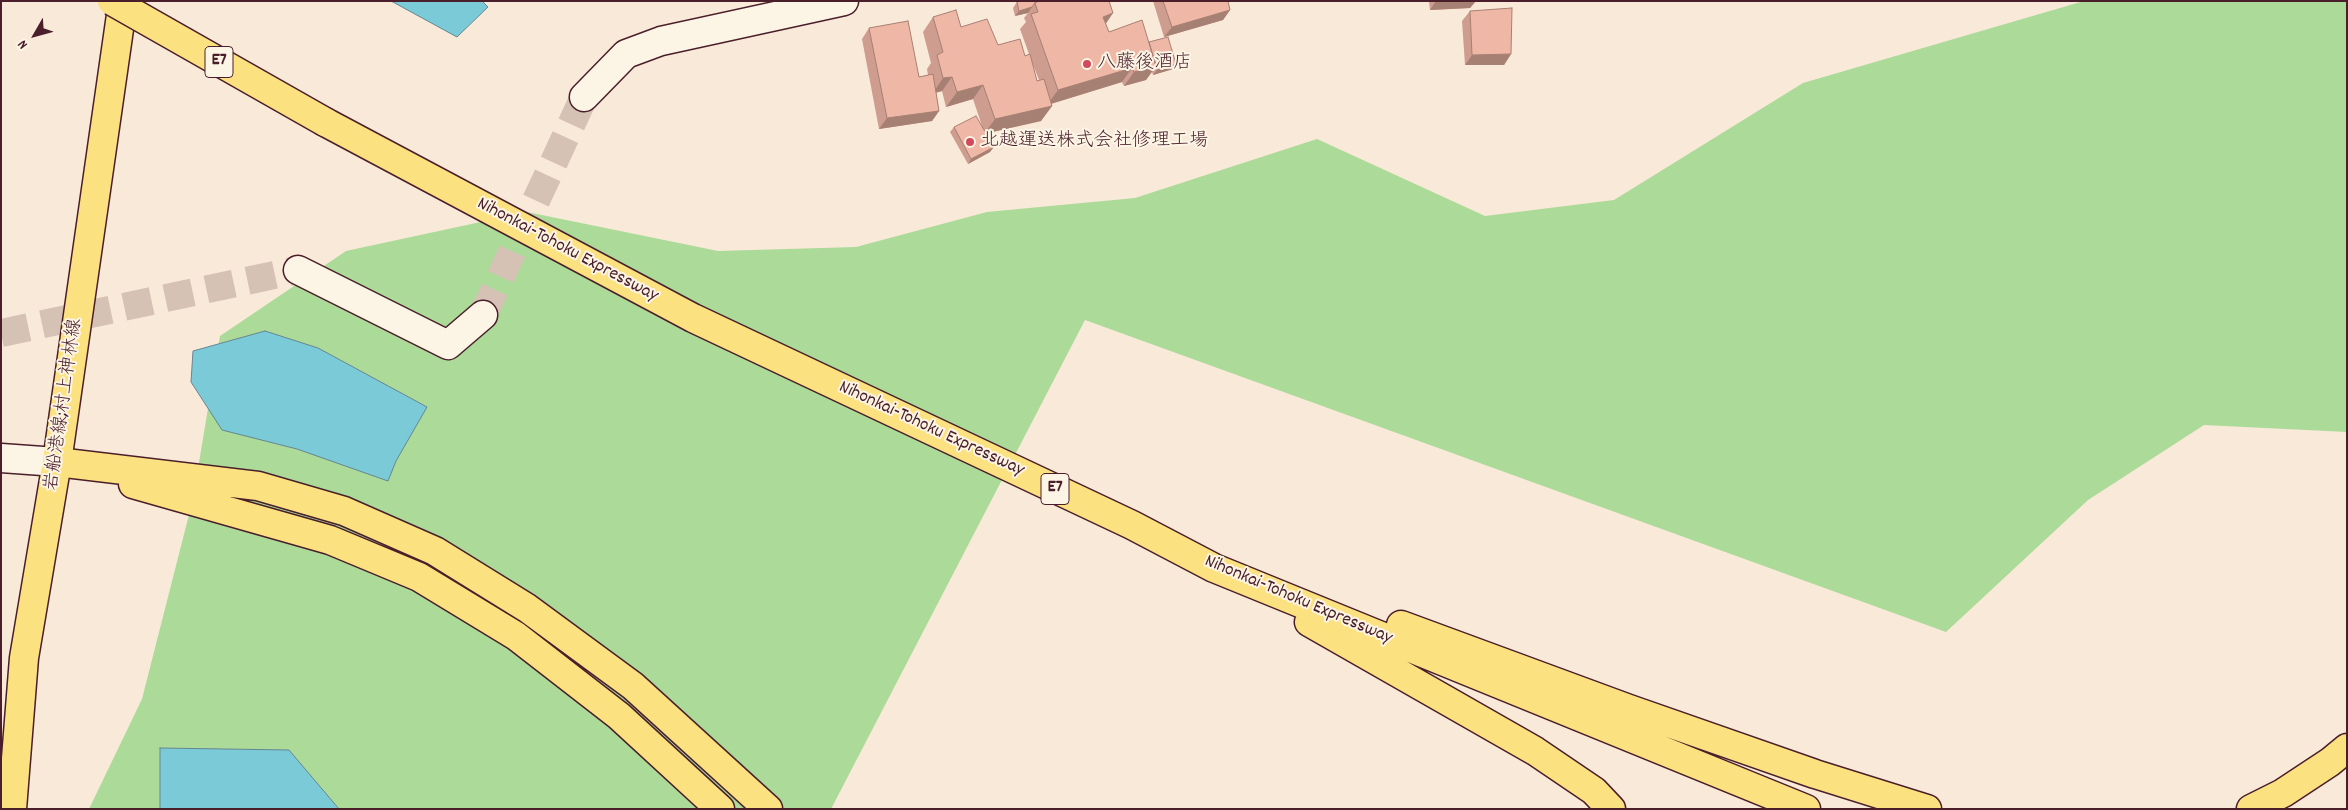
<!DOCTYPE html>
<html>
<head>
<meta charset="utf-8">
<style>
	body { margin:0 }
	#map { position:relative; width:2348px; height:810px; overflow:hidden; background:#f9e9d8; font-family:Dekko,sans-serif }
	canvas { display:block }
	.frame { position:absolute; inset:0; border:2px solid #4a1f2b; pointer-events:none }
	.north { position:absolute; left:10px; top:10px; width:50px; height:50px; -webkit-text-stroke:4px #fcf5e5; paint-order:stroke; rotate:232deg; font-size:14px; font-weight:700; line-height:20px; text-align:center; color:#4a1f2b }
	.north::after { content:''; display:block; margin:auto; width:18px; height:22px; background:#4a1f2b; clip-path:polygon(50% 0,100% 100%,50% 72%,0 100%) }
</style>
</head>
<body>
<div id="map">
<canvas width="2348" height="810"></canvas>
<div class="frame"></div>
<div class="north">N</div>
</div>
<script>
const ctx = document.querySelector('canvas').getContext('2d');
ctx.lineJoin = 'round';
function paint(path, color) {
  ctx.fillStyle = color;
  ctx.fill(path, 'evenodd');
}
function poly(rows) {
  const path = new Path2D();
  for (const r of rows) {
    path.moveTo(r[0], r[1]);
    for (let i = 2; i < r.length; i += 2) path.lineTo(r[i], r[i + 1]);
  }
  return path;
}
function trace(path, color, width, dash) {
  ctx.strokeStyle = color;
  ctx.lineWidth = width;
  ctx.lineCap = dash ? 'butt' : 'round';
  ctx.setLineDash(dash || []);
  ctx.stroke(path);
}
function drawText(font, color, halo, rows, align = 'center') {
  ctx.font = font + ' Dekko,"Klee One",sans-serif';
  ctx.lineWidth = 4;
  ctx.setLineDash([]);
  ctx.textBaseline = 'middle';
  ctx.strokeStyle = halo;
  ctx.fillStyle = color;
  for (const [text, x, y, turn = 0] of rows) {
    ctx.save();
    ctx.translate(x, y);
    ctx.rotate((+turn || 0) * Math.PI / 180);
    ctx.textAlign = isNaN(turn) ? turn : align;
    if (halo) ctx.strokeText(text, 0, 0);
    ctx.fillText(text, 0, 0);
    ctx.restore();
  }
}
const green = poly([
	[2084,1,2347,1,2347,432,2204,425,2088,500,1946,632,1085,320,831,809,89,809,142,699,193,499,220,336,346,251,527,212,718,251,856,247,987,212,1135,198,1317,139,1485,216,1614,200,1803,83]
]);
const water = poly([
	[391,1,482,1,488,7,457,37,391,1],
	[265,331,318,348,427,407,396,461,388,481,297,449,222,430,191,382,193,351,265,331],
	[160,748,289,750,339,809,160,809,160,748]
]);
const minorTunnel = poly([
	[483,315,584,97],
	[1,333,298,270]
]);
const minor = poly([
	[584,97,626,54,661,41,844,1],
	[298,270,448,345,483,315],
	[1,458,57,462]
]);
const major = poly([
	[12,809,24,658,57,462,123,1]
]);
const highway = poly([
	[325,122,693,318,1132,525,1214,568,1806,809],
	[57,462,258,486,344,511,435,551,527,608,633,686,768,809],
	[133,484,330,540,419,577,516,636,619,716,720,809],
	[1309,622,1535,751,1594,791,1611,809],
	[1401,625,1629,709,1815,774,1927,809],
	[2251,809,2283,793,2330,762,2347,748]
]);
const highwayBridge = poly([
	[112,1,325,122]
]);
const wall = poly([
	[1153,1,1228,1,1230,10,1223,20,1164,37],
	[1429,1,1476,1,1470,8,1430,10],
	[1017,2,1035,3,1105,24,1109,32,1149,42,1173,69,1153,75,1152,72,1146,80,1124,86,1122,82,1051,104,1052,106,1041,121,986,133,990,152,968,164,950,132,954,127,982,126,973,99,946,107,942,91,936,93,939,111,932,121,879,129,862,39,869,28,919,77,928,75,927,69,931,63,923,32,933,17,961,27,998,45,1025,56,1029,54,1020,29,1026,22,1024,18,1028,13,1015,16,1013,8],
	[1030,57,1039,80,1037,81],
	[1470,11,1511,54,1504,65,1465,65,1462,21]
]);
const shadedWall = poly([
	[1436,1,1476,1,1470,8,1430,10],
	[1032,7,1028,13,1015,16,1019,11],
	[1230,10,1223,20,1164,37,1172,27],
	[1113,13,1103,28,1103,17],
	[1511,54,1504,65,1465,65,1472,55],
	[1176,64,1173,69,1153,75,1157,70],
	[1156,66,1146,80,1124,86,1134,72],
	[1132,68,1122,82,1047,105,1058,90],
	[952,77,942,91,933,93,943,78],
	[983,85,973,99,946,107,957,92],
	[1052,106,1041,121,984,134,995,119],
	[939,111,932,121,879,129,887,118],
	[994,147,990,152,968,164,971,159]
]);
const building = poly([
	[1021,1,1035,1,1035,3,1032,7,1019,11,1017,2,1021,1],
	[1039,1,1109,1,1113,13,1103,17,1109,32,1142,20,1156,66,1134,72,1132,68,1058,90,1031,14,1038,12,1035,3,1039,1],
	[1163,1,1228,1,1230,10,1172,27,1163,1],
	[1512,8,1511,54,1472,55,1470,11,1512,8],
	[956,10,961,27,987,19,998,45,1020,39,1025,56,1030,54,1037,81,1044,79,1052,106,995,119,983,85,957,92,952,77,943,78,937,55,943,52,933,17,956,10],
	[908,21,919,77,933,74,939,111,887,118,869,28,908,21],
	[1168,37,1176,64,1157,70,1155,66,1156,66,1149,42,1168,37],
	[976,116,994,147,971,159,954,127,976,116]
]);
const markers = [
	[1087,64,5,"#d1495b"],
	[970,142,5,"#d1495b"]
];
const shields = [
	[219,62,28],
	[1055,489,28]
];
const shieldNames = [
	["E7",219,62],
	["E7",1055,489]
];
const poiNames = [
	["八藤後酒店",1097,64],
	["北越運送株式会社修理工場",980,142]
];
const streetNames = [
	["Nihonkai-Tohoku Expressway",567,251,28],
	["岩船港線;村上神林線",65,405,-82],
	["Nihonkai-Tohoku Expressway",931,430,25],
	["Nihonkai-Tohoku Expressway",1298,601,23]
];
paint(green, '#abda99');
paint(water, '#7bcad7');
trace(water, '#678692', 1);
trace(minorTunnel, '#d6c1b5', 28, [28, 14]);
trace(minor, '#4a1f2b', 31);
trace(major, '#4a1f2b', 31);
trace(highway, '#4a1f2b', 31);
trace(minor, '#fcf5e5', 28);
trace(major, '#fbe180', 28);
trace(highway, '#fbe180', 28);
trace(highwayBridge, '#4a1f2b', 31, []);
trace(highwayBridge, '#fbe180', 28);
paint(wall, '#ce9d8f');
paint(shadedWall, '#a78074');
paint(building, '#efb7a6');
trace(building, '#a78074', 1);
for (const [x, y, r, color] of markers) {
  const dot = new Path2D();
  dot.arc(x, y, r, 0, 2 * Math.PI);
  ctx.fillStyle = color;
  ctx.fill(dot);
  trace(dot, '#fcf5e5', 2);
}
for (const [x, y, w] of shields) {
  const box = new Path2D();
  box.roundRect(x - w / 2, y - 15.5, w, 31, 4);
  ctx.fillStyle = '#fcf5e5';
  ctx.fill(box);
  trace(box, '#4a1f2b', 1);
}
drawText('bold 18px', '#4a1f2b', null, shieldNames);
drawText('19px', '#4a1f2b', '#fcf5e5', poiNames, 'left');
drawText('19px', '#4a1f2b', '#fcf5e5', streetNames);
</script>
</body>
</html>
